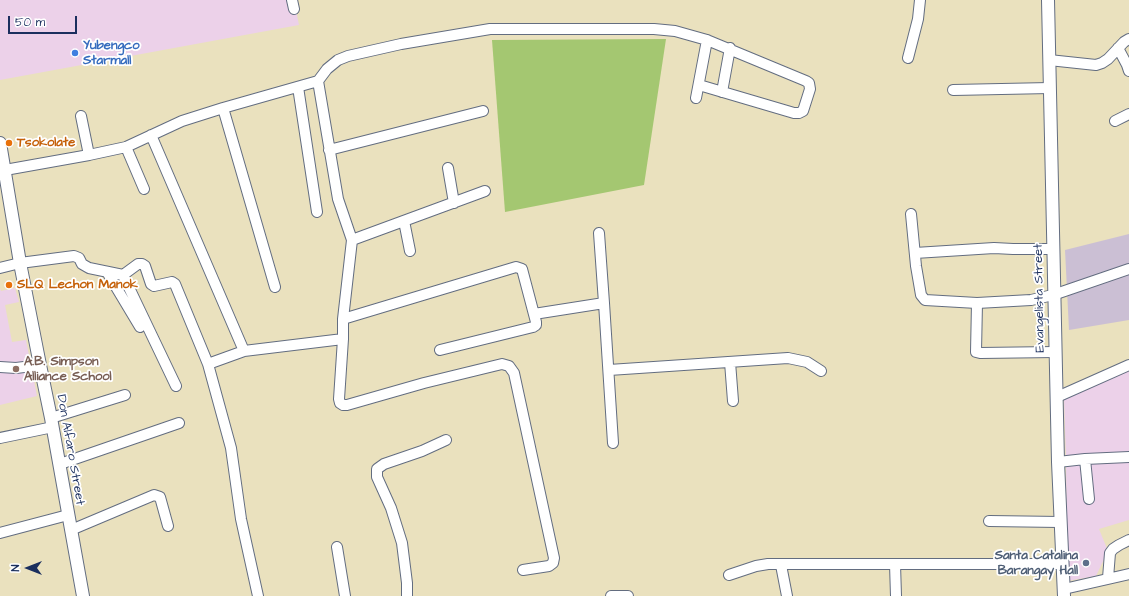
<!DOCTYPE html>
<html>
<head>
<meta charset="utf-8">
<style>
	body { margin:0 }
	#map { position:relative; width:1129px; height:596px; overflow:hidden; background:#eae1be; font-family:"Architects Daughter",sans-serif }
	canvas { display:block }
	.north { position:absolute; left:8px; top:548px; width:40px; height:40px; -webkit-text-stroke:3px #fff; paint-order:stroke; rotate:270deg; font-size:11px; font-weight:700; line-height:16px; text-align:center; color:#1b2f5e }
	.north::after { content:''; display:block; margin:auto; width:14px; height:18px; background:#1b2f5e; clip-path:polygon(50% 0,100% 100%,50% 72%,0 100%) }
	.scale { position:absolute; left:8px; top:16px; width:69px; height:18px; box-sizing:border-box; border:2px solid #1b2f5e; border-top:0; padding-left:5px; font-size:12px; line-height:14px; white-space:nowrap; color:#1b2f5e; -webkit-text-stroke:3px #fff; paint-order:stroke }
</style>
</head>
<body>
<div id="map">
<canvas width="1129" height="596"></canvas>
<div class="north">N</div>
<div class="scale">50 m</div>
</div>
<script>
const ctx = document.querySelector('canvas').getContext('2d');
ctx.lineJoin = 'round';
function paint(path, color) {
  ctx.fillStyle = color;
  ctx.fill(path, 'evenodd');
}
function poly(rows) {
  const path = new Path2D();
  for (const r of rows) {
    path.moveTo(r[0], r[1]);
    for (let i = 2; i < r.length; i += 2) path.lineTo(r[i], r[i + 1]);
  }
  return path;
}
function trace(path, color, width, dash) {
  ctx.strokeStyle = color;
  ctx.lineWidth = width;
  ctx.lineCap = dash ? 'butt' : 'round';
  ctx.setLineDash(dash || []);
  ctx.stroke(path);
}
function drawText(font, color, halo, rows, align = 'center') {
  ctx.font = font + ' "Architects Daughter",sans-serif';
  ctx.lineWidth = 3.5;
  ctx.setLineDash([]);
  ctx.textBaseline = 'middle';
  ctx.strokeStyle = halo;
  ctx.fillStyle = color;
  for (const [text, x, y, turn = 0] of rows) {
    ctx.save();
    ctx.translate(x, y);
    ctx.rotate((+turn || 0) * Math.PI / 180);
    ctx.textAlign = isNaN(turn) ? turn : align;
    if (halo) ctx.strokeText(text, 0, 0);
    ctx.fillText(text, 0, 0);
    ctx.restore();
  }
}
const built = poly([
	[0,0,294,0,299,25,0,80],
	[0,288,1,291,15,288,19,302,5,305,12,342,26,340,37,396,0,405],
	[1129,371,1129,520,1099,529,1108,551,1096,576,1067,581,1066,460,1064,399]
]);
const industrial = poly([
	[1129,234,1129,320,1069,330,1065,250]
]);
const green = poly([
	[666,39,644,185,505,212,492,40]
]);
const minor = poly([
	[292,0,294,9],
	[1118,48,1127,65,1129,71],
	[908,58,918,19,920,0],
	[1049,60,1096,65,1102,63,1108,59,1124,42,1129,39],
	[318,81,338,199,352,240,485,191],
	[298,87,317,212],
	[953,90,1050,88],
	[722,92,730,48],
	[696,98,707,40],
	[223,108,275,287],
	[81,116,89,155],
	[1115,121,1129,114],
	[151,135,244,351,343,339],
	[126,147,144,189],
	[329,150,483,111],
	[448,168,454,203],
	[5,170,89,155,126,147,182,121,223,108,318,81,327,69,338,60,348,56,401,44,490,29,654,29,675,31,707,40,806,81,809,83,810,89,803,111,799,113,794,113,699,85],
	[911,214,916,266,921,295,925,300,977,303,1031,300,1053,295,1129,269],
	[404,221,410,251],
	[599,233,604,303],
	[352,240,343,319,343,339,339,399,340,403,343,405,347,405,424,383,502,364,509,366,514,373,554,558,553,563,549,566,523,570],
	[915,253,994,248,1013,249,1053,249],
	[0,268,20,263,74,256,79,258,82,264,89,268,123,275,176,386],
	[107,272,140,327],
	[123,275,138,264,142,264,145,266,151,284,154,286,172,282,175,284,208,364,244,351],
	[977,303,976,352,980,353,1055,352],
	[534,314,604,303,613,443],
	[343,319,516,267,522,269,536,322,536,325,533,327,440,350],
	[730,362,733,401],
	[208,364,231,448,241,519,258,596],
	[0,367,16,368,40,365],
	[609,370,788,358,807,362,821,371],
	[1057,397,1129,365],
	[51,418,125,395],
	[0,438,53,427],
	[1085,459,1089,499],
	[1058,462,1085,459,1129,457],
	[60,464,179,423],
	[989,521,1060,522],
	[71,530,154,495,160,497,168,526],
	[0,533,68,515],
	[337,547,345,596],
	[895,564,896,596],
	[781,565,787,596],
	[729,575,756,566,768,564,1063,564],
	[1108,578,1110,553,1113,549,1119,545,1129,540],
	[1064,589,1129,574],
	[407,596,407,583,402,543,391,508,377,477,377,469,384,464,422,451,446,440],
	[611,596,628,596]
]);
const major = poly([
	[1048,0,1058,462,1064,596],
	[0,143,20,263,40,365,51,418,83,596]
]);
const markers = [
	[75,53,4,"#3f7fe0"],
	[9,143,4,"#e8710a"],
	[9,285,4,"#e8710a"],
	[16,369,4,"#8d6e63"],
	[1086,563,4,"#5c6f8a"]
];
const shopNames = [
	["Yubengco",83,46],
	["Starmall",83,61]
];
const foodNames = [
	["Tsokolate",17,143],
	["SLQ Lechon Manok",17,285]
];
const streetNames = [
	["Evangelista Street",1040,298,-91],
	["Don Alfaro Street",70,450,80]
];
const educationNames = [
	["A.B. Simpson",24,362],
	["Alliance School",24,377]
];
const serviceNames = [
	["Santa Catalina",1078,556],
	["Barangay Hall",1078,571]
];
paint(built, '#ecd1e9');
paint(industrial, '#cbbfd4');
paint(green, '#a4c771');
trace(minor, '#636d80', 12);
trace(major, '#636d80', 14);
trace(minor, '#fff', 10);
trace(major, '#fff', 12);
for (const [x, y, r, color] of markers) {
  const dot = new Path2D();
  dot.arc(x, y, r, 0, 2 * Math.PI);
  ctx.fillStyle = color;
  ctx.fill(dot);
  trace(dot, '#fff', 1.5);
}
drawText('bold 13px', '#366cbe', '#fff', shopNames, 'left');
drawText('bold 13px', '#c56008', '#fff', foodNames, 'left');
drawText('13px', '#1b2f5e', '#fff', streetNames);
drawText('bold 13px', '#785e54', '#fff', educationNames, 'left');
drawText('bold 13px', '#4e5e75', '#fff', serviceNames, 'right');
</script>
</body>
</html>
